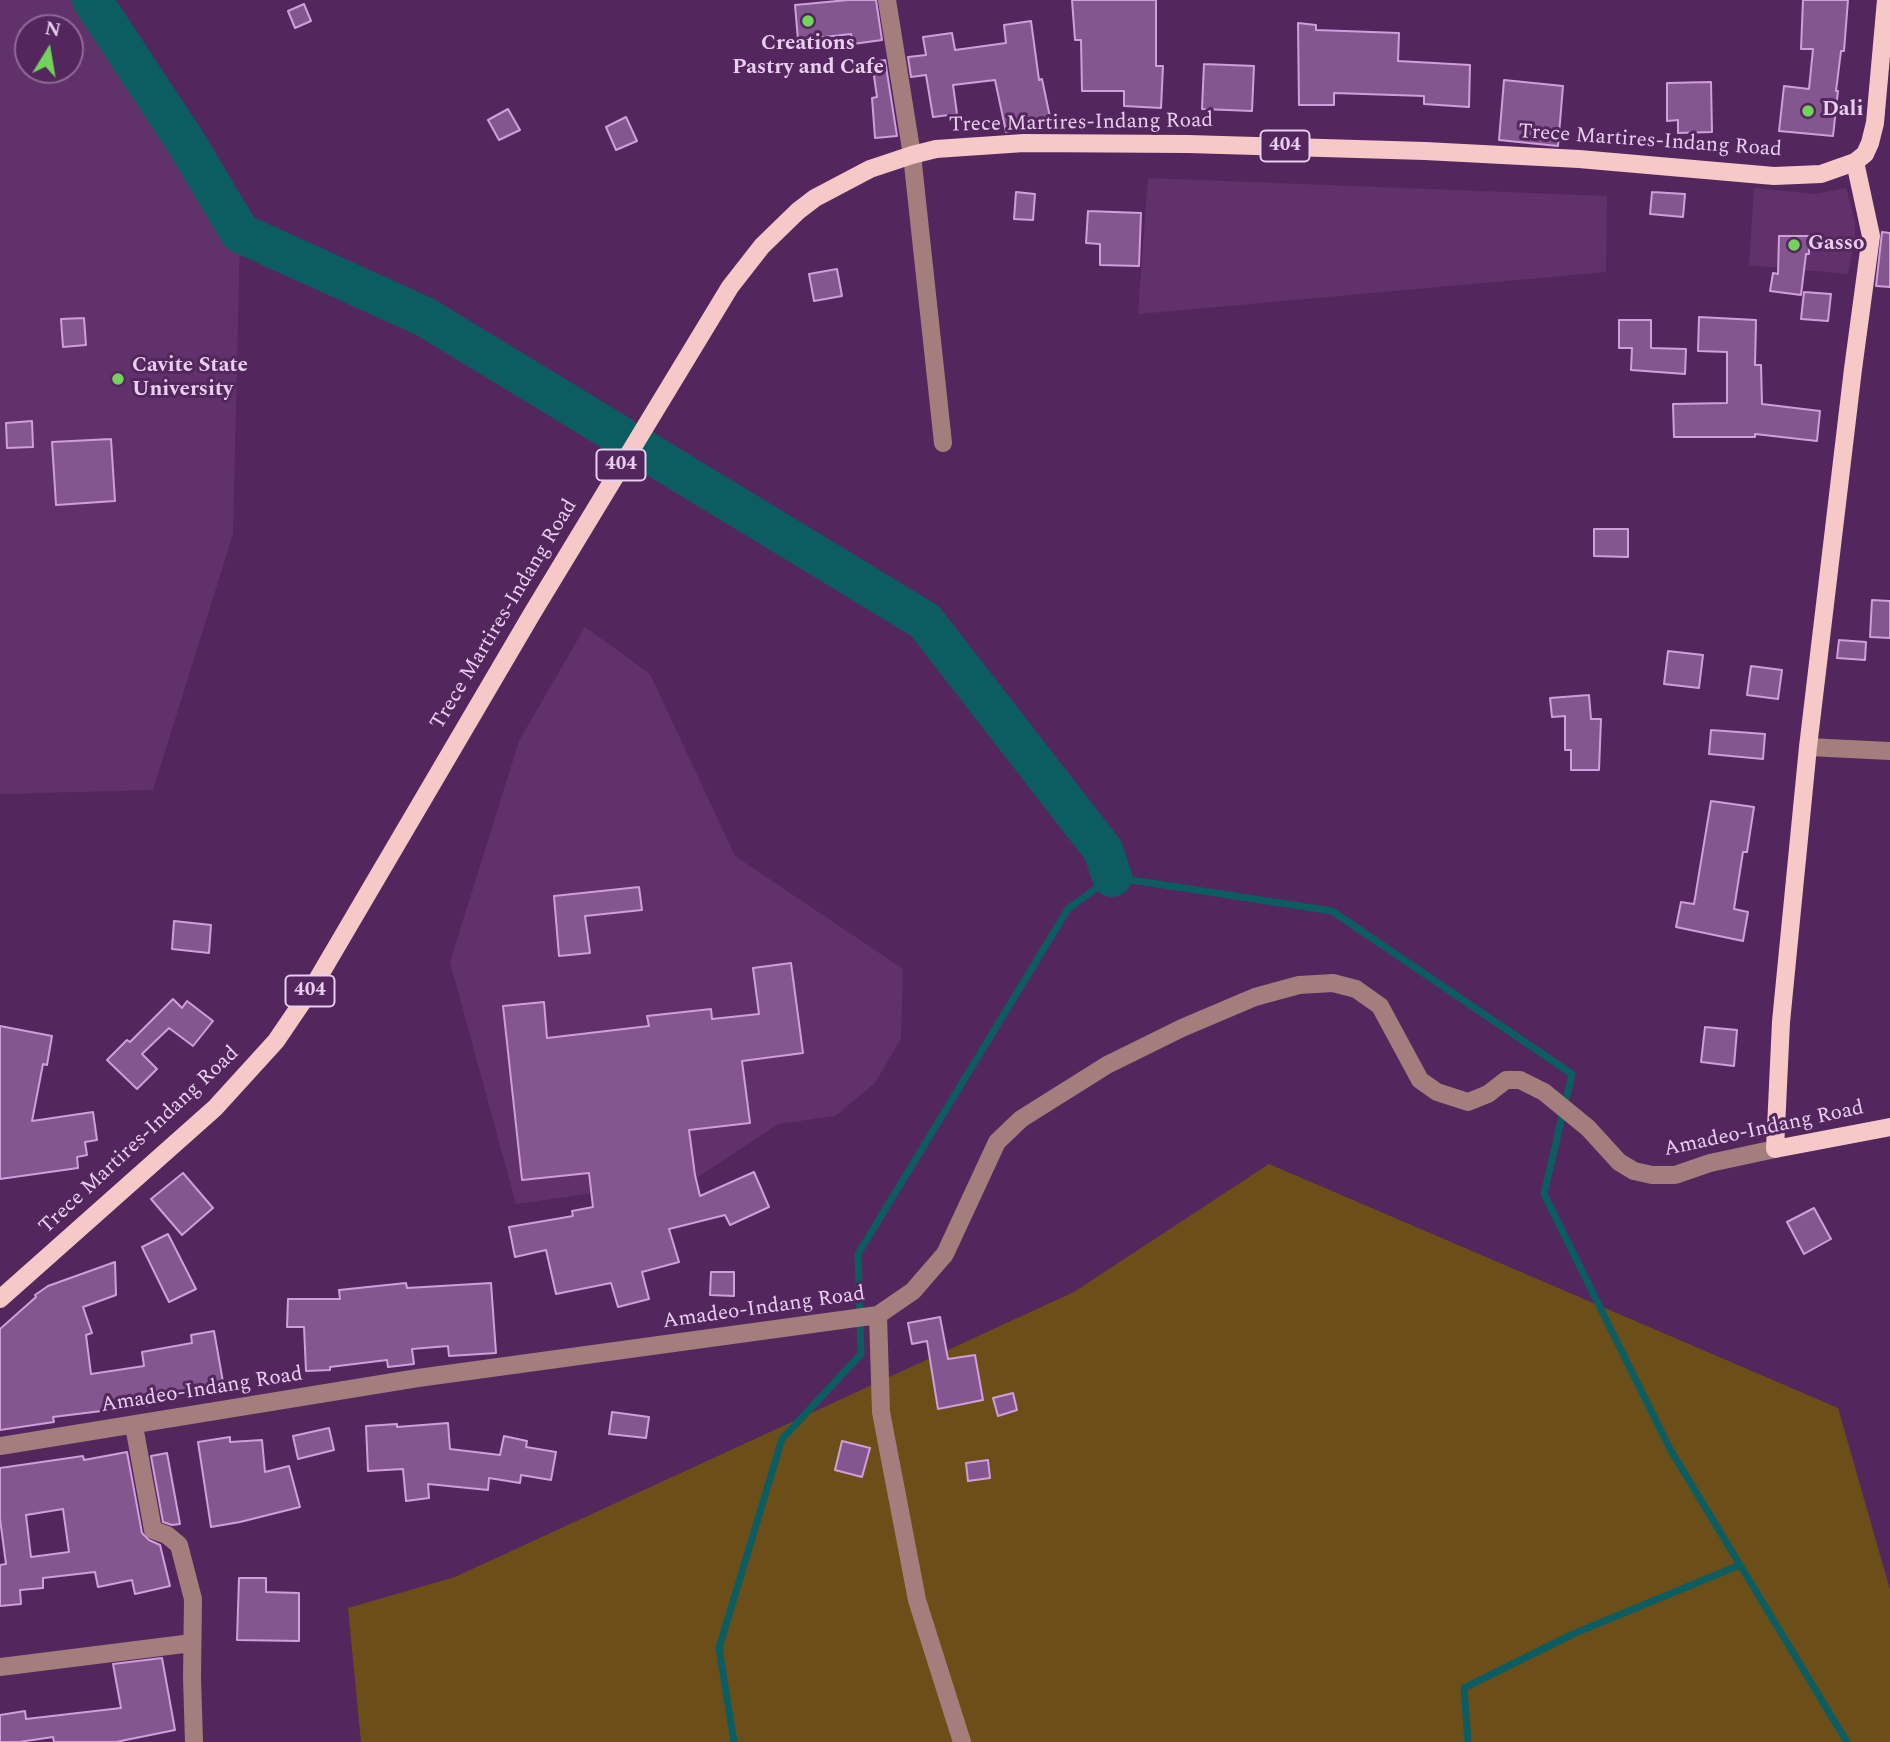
<!DOCTYPE html>
<html>
<head>
<meta charset="utf-8">
<style>
	body { margin:0 }
	#map { position:relative; width:1890px; height:1742px; overflow:hidden; background:#53275d; font-family:Spectral,serif }
	canvas { display:block }
	.north { position:absolute; left:14px; top:14px; width:70px; height:70px; box-sizing:border-box; background:#53275d; border:2px solid #8f6a97; border-radius:50%; rotate:11deg; font-size:19px; font-weight:700; line-height:28px; text-align:center; color:#e9cfef }
	.north::after { content:''; display:block; margin:auto; width:24px; height:32px; background:#73d25c; clip-path:polygon(50% 0,100% 100%,50% 72%,0 100%) }
</style>
</head>
<body>
<div id="map">
<canvas width="1890" height="1742"></canvas>
<div class="north">N</div>
</div>
<script>
const ctx = document.querySelector('canvas').getContext('2d');
ctx.lineJoin = 'round';
function paint(path, color) {
  ctx.fillStyle = color;
  ctx.fill(path, 'evenodd');
}
function poly(rows) {
  const path = new Path2D();
  for (const r of rows) {
    path.moveTo(r[0], r[1]);
    for (let i = 2; i < r.length; i += 2) path.lineTo(r[i], r[i + 1]);
  }
  return path;
}
function trace(path, color, width, dash) {
  ctx.strokeStyle = color;
  ctx.lineWidth = width;
  ctx.lineCap = dash ? 'butt' : 'round';
  ctx.setLineDash(dash || []);
  ctx.stroke(path);
}
function drawText(font, color, halo, rows, align = 'center') {
  ctx.font = font + ' Spectral,serif';
  ctx.lineWidth = 6;
  ctx.setLineDash([]);
  ctx.textBaseline = 'middle';
  ctx.strokeStyle = halo;
  ctx.fillStyle = color;
  for (const [text, x, y, turn = 0] of rows) {
    ctx.save();
    ctx.translate(x, y);
    ctx.rotate((+turn || 0) * Math.PI / 180);
    ctx.textAlign = isNaN(turn) ? turn : align;
    if (halo) ctx.strokeText(text, 0, 0);
    ctx.fillText(text, 0, 0);
    ctx.restore();
  }
}
const built = poly([
	[0,0,92,0,187,144,240,233,233,534,153,790,0,794],
	[28,28,70,28,70,70,28,70],
	[1148,178,1607,196,1606,272,1138,314],
	[1754,188,1815,194,1846,188,1855,221,1855,237,1848,274,1749,265],
	[585,627,650,674,735,856,903,969,901,1038,875,1083,835,1116,778,1124,695,1179,516,1204,450,962,519,741]
]);
const green = poly([
	[1269,1164,1838,1408,1890,1590,1890,1742,361,1742,348,1608,455,1577,1074,1292]
]);
const stream = poly([
	[734,1742,719,1648,782,1439,861,1354,858,1254,1068,909,1112,877,1332,911,1572,1074,1544,1194,1670,1449,1847,1742],
	[1468,1742,1464,1688,1573,1634,1740,1565]
]);
const river = poly([
	[92,0,187,144,240,233,425,317,925,621,1103,850,1112,877]
]);
const building = poly([
	[848,0,876,0,882,40,853,44,851,34,798,40,795,5,848,0],
	[1072,0,1156,0,1156,66,1163,66,1161,108,1124,106,1124,91,1082,91,1081,40,1075,40,1072,0],
	[1803,0,1848,0,1844,51,1841,51,1836,91,1838,91,1833,136,1779,131,1784,86,1809,89,1813,49,1801,49,1803,0],
	[304,4,311,21,295,28,288,11,304,4],
	[1031,21,1039,80,1042,79,1051,122,1006,132,995,80,953,85,957,114,933,117,926,75,911,77,908,57,926,55,923,37,952,33,955,50,1006,43,1004,25,1031,21],
	[1298,23,1316,25,1316,30,1399,33,1398,61,1470,65,1469,107,1424,104,1424,96,1334,93,1334,105,1299,105,1298,23],
	[885,60,897,136,875,138,872,98,877,97,872,62,885,60],
	[1204,64,1254,66,1252,111,1202,109,1204,64],
	[1504,80,1563,86,1558,146,1499,140,1504,80],
	[1711,82,1712,132,1678,133,1678,120,1667,121,1667,83,1711,82],
	[508,109,520,130,499,140,488,120,508,109],
	[626,117,637,141,616,150,606,127,626,117],
	[1016,192,1035,194,1033,220,1014,219,1016,192],
	[1652,192,1685,194,1683,217,1650,214,1652,192],
	[1088,211,1141,213,1139,266,1100,265,1100,244,1086,243,1088,211],
	[1882,232,1890,233,1890,287,1876,286,1882,232],
	[1779,236,1809,236,1809,254,1806,254,1801,295,1770,291,1773,273,1778,274,1779,236],
	[837,269,842,296,814,301,809,274,837,269],
	[1804,292,1831,294,1828,321,1801,319,1804,292],
	[1699,317,1756,320,1755,365,1761,365,1762,404,1820,411,1817,441,1755,434,1755,437,1674,437,1673,404,1727,403,1727,352,1698,351,1699,317],
	[84,318,86,345,63,347,61,319,84,318],
	[1619,320,1651,320,1651,348,1686,349,1685,374,1631,370,1632,348,1619,348,1619,320],
	[32,421,33,447,7,448,6,423,32,421],
	[111,439,115,501,56,505,52,442,111,439],
	[1594,529,1628,529,1628,557,1594,556,1594,529],
	[1872,600,1890,601,1890,638,1870,637,1872,600],
	[1839,640,1866,642,1865,660,1837,658,1839,640],
	[1668,651,1703,655,1699,688,1664,684,1668,651],
	[1751,666,1782,670,1778,699,1747,695,1751,666],
	[1589,695,1591,719,1601,719,1599,770,1571,770,1571,750,1565,750,1565,716,1552,717,1550,698,1589,695],
	[1711,730,1765,734,1763,759,1709,754,1711,730],
	[1711,801,1754,807,1747,852,1743,852,1734,909,1748,912,1743,941,1676,927,1681,902,1694,904,1711,801],
	[639,887,642,910,585,916,590,953,559,956,554,896,639,887],
	[174,921,211,925,209,953,172,949,174,921],
	[791,963,803,1053,742,1061,750,1123,689,1130,695,1175,700,1196,754,1172,769,1207,730,1225,725,1215,669,1229,679,1262,642,1272,649,1299,618,1307,611,1283,556,1294,546,1250,515,1257,509,1227,573,1216,572,1211,593,1207,589,1173,522,1180,503,1006,544,1002,547,1038,649,1026,647,1016,711,1009,712,1019,759,1014,753,968,791,963],
	[173,999,182,1008,187,1001,213,1021,193,1046,169,1028,142,1054,157,1069,137,1089,107,1060,127,1040,130,1042,173,999],
	[0,1026,52,1036,47,1065,43,1064,32,1121,93,1112,97,1140,85,1142,87,1155,77,1157,78,1168,0,1179,0,1026],
	[1705,1027,1737,1030,1734,1066,1701,1062,1705,1027],
	[183,1173,213,1208,182,1235,151,1199,183,1173],
	[1814,1208,1831,1239,1804,1254,1787,1222,1814,1208],
	[168,1234,196,1289,169,1302,142,1247,168,1234],
	[115,1262,116,1295,83,1307,92,1333,86,1335,91,1374,144,1366,142,1352,192,1343,191,1335,214,1331,223,1382,176,1392,177,1396,149,1401,150,1405,53,1417,54,1422,0,1430,0,1329,36,1297,35,1295,48,1286,115,1262],
	[711,1272,734,1272,734,1296,710,1295,711,1272],
	[406,1283,407,1288,491,1283,496,1353,449,1356,448,1346,412,1349,414,1364,388,1367,387,1360,330,1367,330,1370,306,1371,304,1327,287,1327,288,1299,340,1299,339,1290,406,1283],
	[940,1317,948,1359,975,1355,983,1400,938,1409,927,1341,912,1344,908,1323,940,1317],
	[1013,1393,1017,1410,998,1416,993,1398,1013,1393],
	[612,1412,649,1417,646,1438,609,1434,612,1412],
	[448,1423,450,1449,500,1455,504,1436,527,1441,526,1447,556,1452,551,1480,521,1475,520,1483,489,1478,488,1490,428,1484,429,1498,406,1501,403,1469,368,1471,366,1426,397,1424,397,1427,448,1423],
	[329,1428,334,1450,298,1459,293,1436,329,1428],
	[230,1437,230,1442,262,1440,265,1472,289,1466,300,1507,240,1522,211,1527,198,1442,230,1437],
	[842,1441,870,1448,862,1477,835,1470,842,1441],
	[127,1452,142,1533,149,1540,160,1545,170,1586,135,1594,132,1580,98,1587,95,1572,43,1578,43,1588,20,1590,21,1604,0,1606,0,1565,6,1564,0,1519,0,1468,83,1456,84,1460,127,1452],
	[63,1509,69,1552,31,1557,26,1515,63,1509],
	[167,1453,180,1524,172,1525,163,1522,151,1456,167,1453],
	[988,1460,990,1478,968,1481,966,1463,988,1460],
	[239,1578,266,1578,266,1592,299,1593,299,1641,237,1640,239,1578],
	[162,1658,175,1730,116,1742,54,1742,53,1737,19,1742,0,1742,0,1715,25,1711,26,1719,121,1708,113,1664,162,1658]
]);
const minor = poly([
	[887,0,912,155,943,443],
	[1808,747,1890,751],
	[878,1315,881,1412,917,1600,962,1742],
	[134,1426,153,1530,167,1535,179,1545,193,1599,192,1678,194,1742],
	[0,1446,418,1378,878,1315,913,1291,945,1254,997,1142,1021,1119,1107,1065,1182,1028,1255,997,1299,985,1333,983,1356,989,1380,1006,1420,1080,1437,1092,1468,1102,1488,1094,1506,1080,1520,1080,1544,1092,1588,1128,1619,1162,1634,1171,1652,1175,1675,1175,1710,1163,1775,1149],
	[0,1667,192,1643]
]);
const major = poly([
	[1855,162,1871,236,1853,369,1808,747,1781,1022,1775,1149,1890,1127],
	[0,1299,215,1108,276,1041,314,985,533,612,730,287,762,246,798,211,815,198,870,169,912,155,936,149,1024,143,1188,144,1425,151,1579,159,1774,176,1821,174,1855,162,1865,154,1870,143,1875,123,1886,0]
]);
const markers = [
	[808,21,7,"#73d25c"],
	[1808,111,7,"#73d25c"],
	[1794,245,7,"#73d25c"],
	[118,379,7,"#73d25c"]
];
const shields = [
	[1285,146,49],
	[621,465,49],
	[310,991,49]
];
const shieldNames = [
	["404",1285,146],
	["404",621,465],
	["404",310,991]
];
const poiNames = [
	["Creations",808,45,"center"],
	["Pastry and Cafe",808,69,"center"],
	["Dali",1822,111],
	["Gasso",1808,245],
	["Cavite State",132,367],
	["University",132,391]
];
const streetNames = [
	["Trece Martires-Indang Road",1081,124,-1],
	["Trece Martires-Indang Road",1650,142,4],
	["Trece Martires-Indang Road",505,615,-59],
	["Amadeo-Indang Road",1764,1130,-12],
	["Trece Martires-Indang Road",140,1141,-43],
	["Amadeo-Indang Road",764,1309,-8],
	["Amadeo-Indang Road",202,1391,-9]
];
paint(built, '#61316b');
paint(green, '#6c4f18');
trace(stream, '#0b5d61', 7);
trace(river, '#0b5d61', 40);
paint(building, '#84568f');
trace(building, '#d09edc', 2);
trace(minor, '#a37e7d', 18);
trace(major, '#f6c8c7', 18);
for (const [x, y, r, color] of markers) {
  const dot = new Path2D();
  dot.arc(x, y, r, 0, 2 * Math.PI);
  ctx.fillStyle = color;
  ctx.fill(dot);
  trace(dot, '#53275d', 2.5);
}
for (const [x, y, w] of shields) {
  const box = new Path2D();
  box.roundRect(x - w / 2, y - 15.5, w, 31, 5);
  ctx.fillStyle = '#53275d';
  ctx.fill(box);
  trace(box, '#e9cfef', 2);
}
drawText('bold 19px', '#e9cfef', null, shieldNames);
drawText('bold 21px', '#e9cfef', '#53275d', poiNames, 'left');
drawText('21px', '#e9cfef', '#53275d', streetNames);
</script>
</body>
</html>
